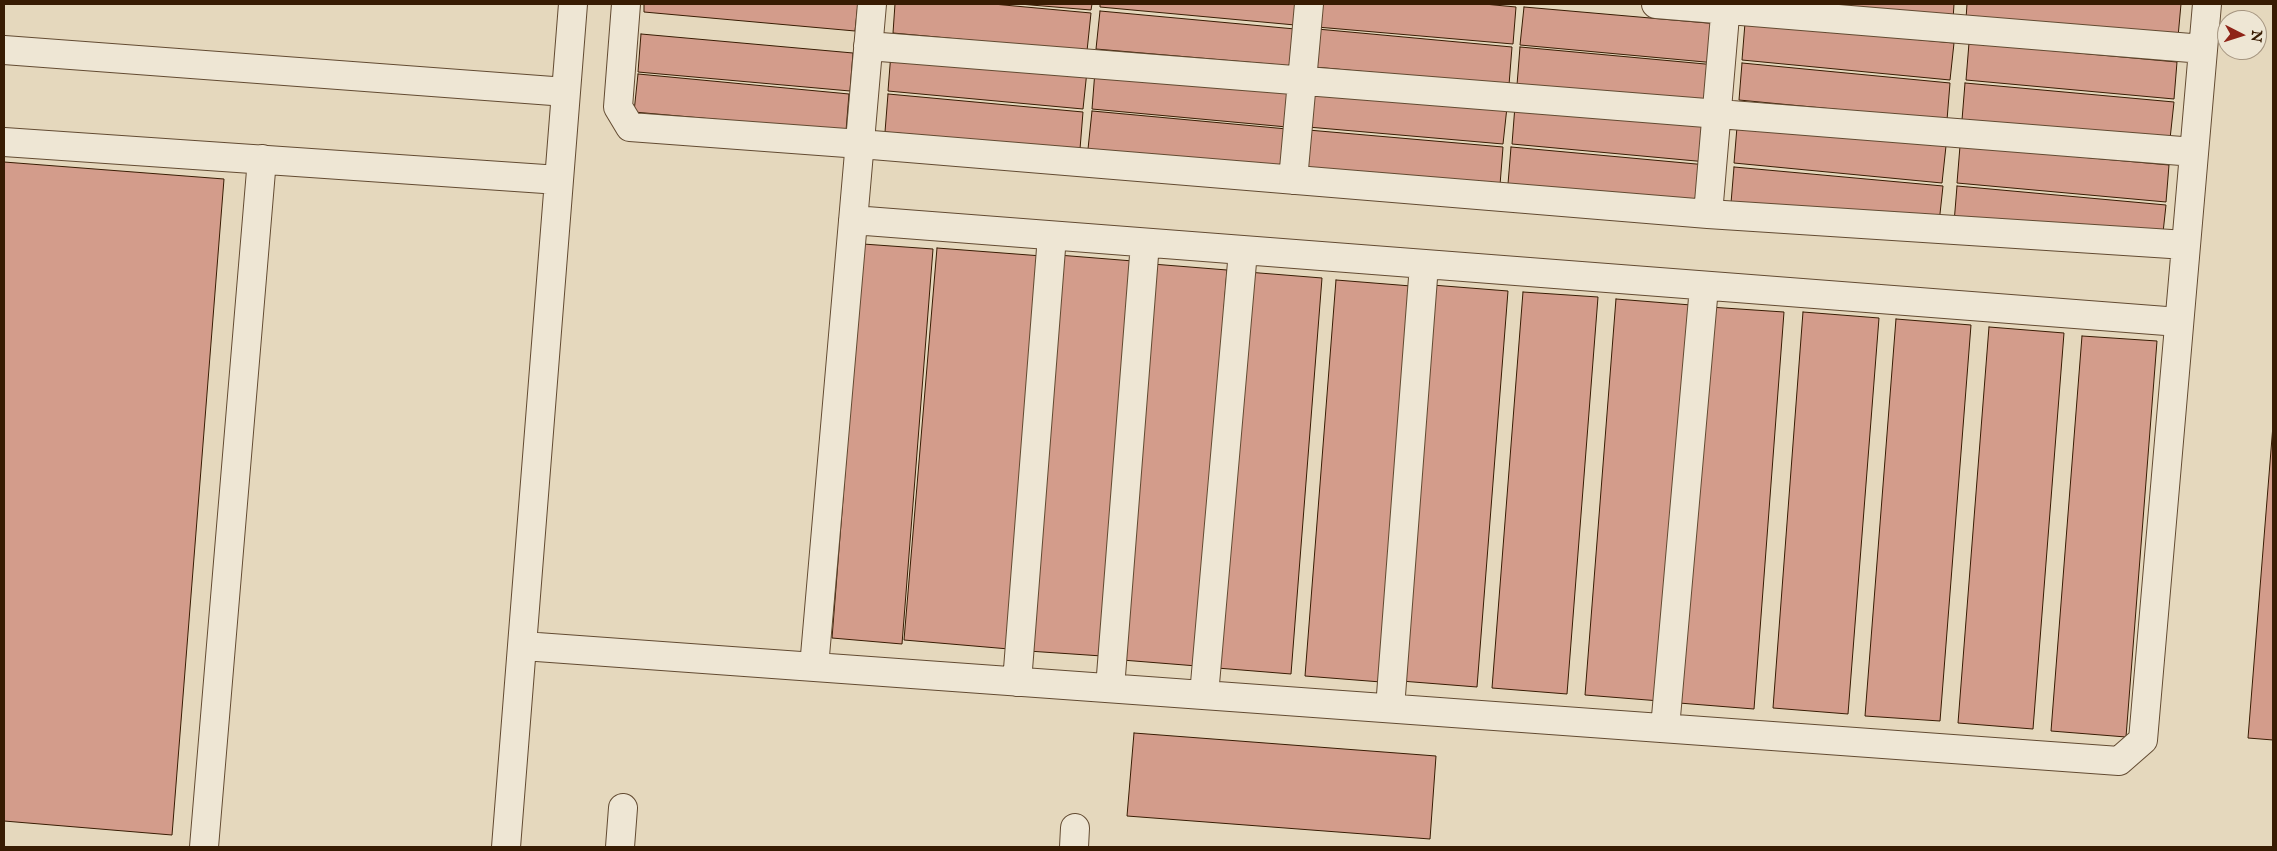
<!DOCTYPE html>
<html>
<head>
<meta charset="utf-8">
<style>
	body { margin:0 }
	#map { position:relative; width:2277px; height:851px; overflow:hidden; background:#e5d8bd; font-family:"IM FELL English",serif }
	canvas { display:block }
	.frame { position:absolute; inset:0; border:5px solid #381c03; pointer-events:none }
	.north { position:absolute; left:2217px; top:10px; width:50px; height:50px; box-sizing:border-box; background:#eee6d4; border:1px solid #a59580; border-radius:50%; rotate:95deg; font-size:14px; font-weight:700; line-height:20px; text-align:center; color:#381c03 }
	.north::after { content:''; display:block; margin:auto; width:18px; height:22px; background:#8f2418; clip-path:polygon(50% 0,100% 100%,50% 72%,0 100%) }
</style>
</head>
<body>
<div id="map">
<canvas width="2277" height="851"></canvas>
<div class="frame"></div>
<div class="north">N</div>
</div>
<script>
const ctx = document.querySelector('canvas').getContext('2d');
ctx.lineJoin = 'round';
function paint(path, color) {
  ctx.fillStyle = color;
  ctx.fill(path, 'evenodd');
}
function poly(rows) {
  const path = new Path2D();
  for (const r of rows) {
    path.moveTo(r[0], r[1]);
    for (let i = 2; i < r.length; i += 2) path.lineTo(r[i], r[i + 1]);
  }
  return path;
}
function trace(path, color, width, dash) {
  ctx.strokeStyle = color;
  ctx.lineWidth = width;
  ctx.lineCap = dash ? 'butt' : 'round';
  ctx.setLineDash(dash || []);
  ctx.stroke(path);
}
const building = poly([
	[644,4,858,4,855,31,644,12,644,4],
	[895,4,993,4,1091,13,1087,51,893,33,895,4],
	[1019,4,1092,4,1091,10,1019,4],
	[1100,4,1297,4,1295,25,1100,7,1100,4],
	[1319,4,1484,4,1516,7,1513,44,1317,27,1319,4],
	[1780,4,1954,4,1953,20,1780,4],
	[1967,4,2181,4,2178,37,1966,19,1967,4],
	[1524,7,1719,24,1716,63,1520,45,1524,7],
	[1100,11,1295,29,1292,66,1096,49,1100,11],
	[1745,23,1954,43,1950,80,1742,60,1745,23],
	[1317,29,1512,47,1509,85,1314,67,1317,29],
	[641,34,853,53,850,91,638,72,641,34],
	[1969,43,2177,62,2174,99,1966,80,1969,43],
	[1520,47,1716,65,1712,103,1517,85,1520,47],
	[891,53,1087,71,1083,109,888,91,891,53],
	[1742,63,1950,83,1947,120,1739,100,1742,63],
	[1095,71,1291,88,1287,127,1092,109,1095,71],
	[638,74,849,94,846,131,634,112,638,74],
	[1965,83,2174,102,2170,139,1962,120,1965,83],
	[1311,89,1507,107,1503,144,1308,127,1311,89],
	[888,94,1083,112,1080,149,885,132,888,94],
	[1515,106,1710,124,1707,162,1512,144,1515,106],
	[1092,111,1287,129,1284,167,1088,149,1092,111],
	[1737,127,1946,146,1942,183,1734,163,1737,127],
	[1308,130,1503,147,1500,185,1304,167,1308,130],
	[1960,146,2169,165,2166,202,1957,183,1960,146],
	[1511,147,1707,165,1704,202,1508,184,1511,147],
	[4,162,224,179,172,835,4,821,4,162],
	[1734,167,1943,186,1939,223,1731,203,1734,167],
	[1957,186,2166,205,2162,242,1954,223,1957,186],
	[863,244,933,249,902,644,832,638,863,244],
	[937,248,1042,256,1009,649,904,640,937,248],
	[1058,255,1133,261,1102,656,1028,651,1058,255],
	[1152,264,1227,270,1197,666,1122,660,1152,264],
	[1247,272,1322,278,1291,674,1217,668,1247,272],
	[1336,280,1411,286,1381,682,1305,676,1336,280],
	[1432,285,1508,291,1477,687,1401,681,1432,285],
	[1523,292,1598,297,1567,694,1492,688,1523,292],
	[1616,299,1691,305,1660,701,1585,695,1616,299],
	[1709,307,1784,312,1754,709,1679,703,1709,307],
	[1803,312,1879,318,1848,714,1773,708,1803,312],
	[1896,319,1971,325,1940,721,1865,716,1896,319],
	[1989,327,2064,333,2033,729,1958,723,1989,327],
	[2082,336,2157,341,2126,737,2051,731,2082,336],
	[2273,425,2273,740,2248,738,2273,425],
	[1134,733,1436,756,1430,839,1127,816,1134,733]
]);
const minor = poly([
	[626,4,618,107,630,127,860,144,1708,214,2186,245],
	[1656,4,2203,49],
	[868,46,2194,152],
	[4,50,566,92],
	[4,142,559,180],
	[1293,180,1309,4],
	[1708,214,1726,4],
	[853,220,2179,322],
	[523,646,2119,761,2143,740,2207,4],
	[814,667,872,4],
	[1017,682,1052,236],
	[1110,688,1145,243],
	[1204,695,1243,251],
	[1390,708,1424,265],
	[1665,728,1704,287],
	[204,847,262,159],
	[506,847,573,4],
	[620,847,623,808],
	[1074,847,1075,828]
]);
paint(building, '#d39c8b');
trace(building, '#381c03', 1);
trace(minor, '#634b32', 30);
trace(minor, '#eee6d4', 28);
</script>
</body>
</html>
